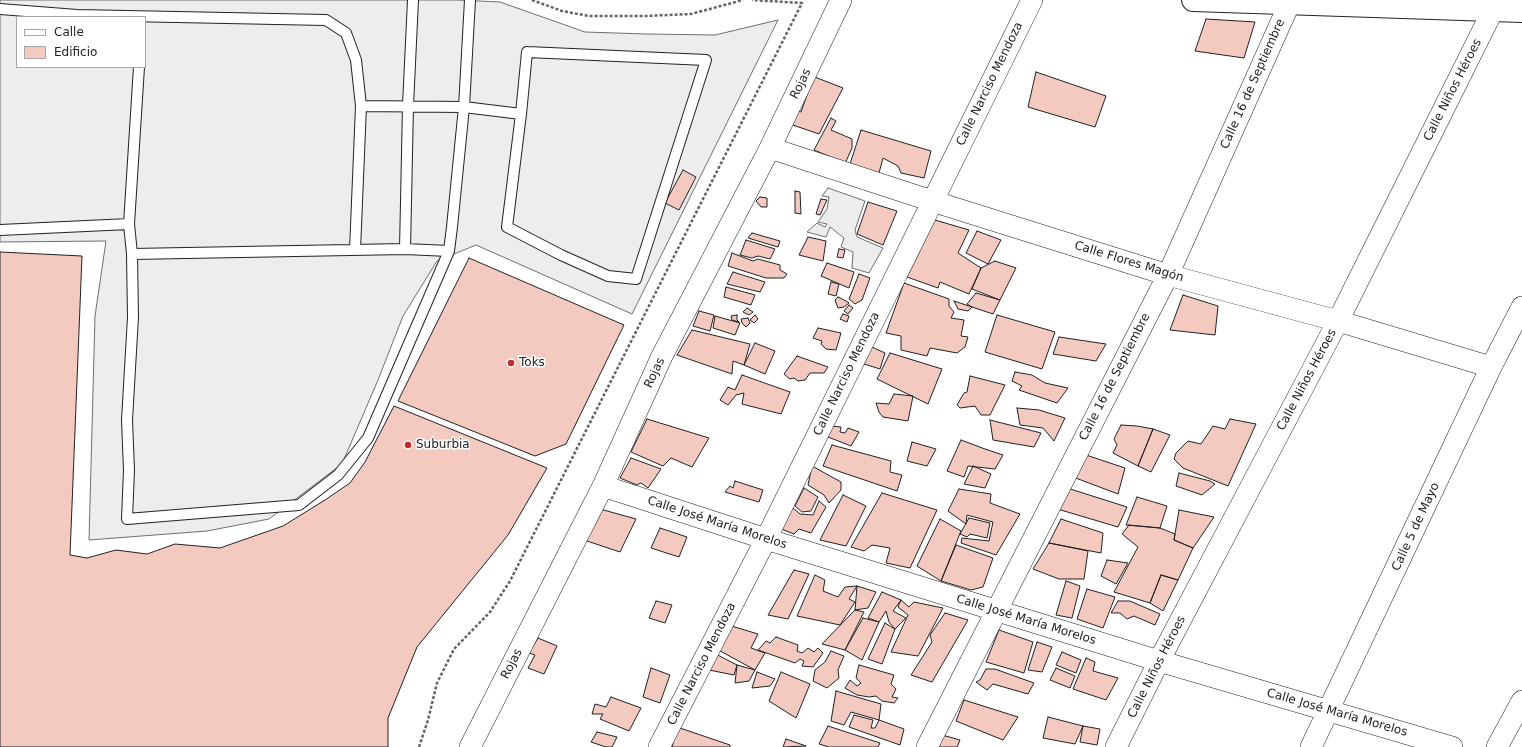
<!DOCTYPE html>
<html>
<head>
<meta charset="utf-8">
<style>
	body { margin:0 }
	#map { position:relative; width:1522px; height:747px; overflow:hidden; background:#fff; font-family:"DejaVu Sans",sans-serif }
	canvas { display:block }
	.legend { position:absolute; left:16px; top:16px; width:130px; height:52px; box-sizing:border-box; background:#fff; border:1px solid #a7a7a7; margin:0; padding:5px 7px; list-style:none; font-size:12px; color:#222 }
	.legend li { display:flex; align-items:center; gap:8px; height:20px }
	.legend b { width:20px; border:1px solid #a7a7a7 }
</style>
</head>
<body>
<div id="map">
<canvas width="1522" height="747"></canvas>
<ul class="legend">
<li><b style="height:5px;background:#fff"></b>Calle</li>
<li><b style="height:11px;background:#f3c9c0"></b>Edificio</li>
</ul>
</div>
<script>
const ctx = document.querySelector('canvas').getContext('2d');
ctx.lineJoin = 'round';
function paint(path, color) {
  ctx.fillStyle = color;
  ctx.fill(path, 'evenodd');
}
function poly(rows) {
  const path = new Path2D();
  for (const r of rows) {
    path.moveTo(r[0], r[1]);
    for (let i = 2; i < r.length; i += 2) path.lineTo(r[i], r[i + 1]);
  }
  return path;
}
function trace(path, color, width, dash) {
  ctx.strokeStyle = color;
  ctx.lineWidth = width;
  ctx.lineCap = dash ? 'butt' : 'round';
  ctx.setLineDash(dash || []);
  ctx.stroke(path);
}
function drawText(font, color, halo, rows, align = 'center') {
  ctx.font = font + ' "DejaVu Sans",sans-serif';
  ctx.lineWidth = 3;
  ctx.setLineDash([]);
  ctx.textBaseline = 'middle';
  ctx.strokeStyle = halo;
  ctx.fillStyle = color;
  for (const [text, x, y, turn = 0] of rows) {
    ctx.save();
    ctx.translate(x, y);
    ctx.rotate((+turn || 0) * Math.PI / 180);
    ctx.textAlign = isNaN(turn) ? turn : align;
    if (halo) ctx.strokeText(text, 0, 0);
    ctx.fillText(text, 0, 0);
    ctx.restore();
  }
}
const parking = poly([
	[0,0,457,0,500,2,585,32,646,34,715,35,778,20,632,314,476,245,437,261,403,316,378,380,342,464,269,519,207,531,89,540,95,316,106,241,0,242,0,0],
	[17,17,145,17,145,67,17,67,17,17],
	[828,188,865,201,855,230,857,237,883,248,869,273,852,268,853,252,841,247,844,238,830,227,826,237,807,232,817,223,825,227,827,224,818,222,827,209,829,197,822,196,828,188]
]);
const building = poly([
	[1206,19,1255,22,1244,58,1195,51,1206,19],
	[1036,72,1106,96,1095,127,1028,107,1036,72],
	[807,74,843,88,819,134,787,123,794,110,801,112,807,95,803,92,807,74],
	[831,118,836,121,831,130,852,139,852,148,843,168,829,165,831,157,814,150,831,118],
	[861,130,931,151,924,178,901,173,898,166,883,158,879,173,850,164,861,130],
	[683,170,696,177,679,210,665,203,683,170],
	[795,191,800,192,801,214,795,213,795,191],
	[760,197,767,198,767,207,761,207,756,201,760,197],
	[821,199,827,200,820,215,816,214,821,199],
	[868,202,897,211,883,245,857,234,868,202],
	[935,220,969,230,958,253,981,268,969,294,940,282,938,288,907,277,935,220],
	[977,231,1001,240,988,264,966,253,977,231],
	[752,233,780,241,778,247,748,238,752,233],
	[808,237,826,241,823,261,799,255,808,237],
	[746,240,775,249,770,259,758,256,752,258,740,255,746,240],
	[839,249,845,250,843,258,837,257,839,249],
	[0,252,82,256,70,555,87,558,116,550,147,554,175,544,220,548,283,526,325,500,350,483,365,462,394,406,547,468,508,535,417,647,388,718,388,747,0,747,0,252],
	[732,253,753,261,758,259,780,265,780,270,787,274,784,278,766,278,728,266,732,253],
	[469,258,624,325,566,444,535,456,398,401,469,258],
	[995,261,1016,268,1000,300,972,289,981,268,995,261],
	[827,263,854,272,849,288,821,276,827,263],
	[733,272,765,282,760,292,727,284,733,272],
	[859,274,870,278,862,300,855,304,849,299,859,274],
	[831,282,839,284,836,296,828,294,831,282],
	[904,283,949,299,949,306,954,312,951,318,964,320,961,336,968,337,965,347,957,353,930,348,927,356,901,350,901,336,886,333,904,283],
	[726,287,755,295,751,305,724,297,726,287],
	[976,293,1000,300,993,314,972,307,967,304,976,293],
	[1183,295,1218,306,1215,335,1170,330,1183,295],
	[838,297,846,301,849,303,844,307,838,308,835,300,838,297],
	[954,301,972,307,968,311,958,309,954,301],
	[849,305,853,308,848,314,844,311,849,305],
	[747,308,753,312,749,315,743,312,747,308],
	[699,311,714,315,710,331,693,326,699,311],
	[843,314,849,316,847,322,840,319,843,314],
	[737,315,737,320,739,322,732,320,731,316,737,315],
	[755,315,758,319,754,323,750,320,755,315],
	[997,315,1055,332,1042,369,985,352,997,315],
	[715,316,740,323,735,335,713,328,715,316],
	[748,318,750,323,746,327,742,323,741,319,748,318],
	[818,328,841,333,836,350,826,349,821,344,822,341,813,338,818,328],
	[692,330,750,344,744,365,733,361,732,374,677,355,692,330],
	[1059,337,1106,344,1096,361,1053,354,1059,337],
	[755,343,775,351,765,374,744,365,755,343],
	[872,347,885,353,880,369,864,364,872,347],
	[890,353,942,369,928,404,877,379,890,353],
	[797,356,828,367,824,373,810,373,805,380,798,381,794,378,790,379,784,374,797,356],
	[1015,372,1032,375,1045,383,1068,388,1057,403,1019,390,1022,386,1012,381,1015,372],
	[742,375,790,392,781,414,742,404,744,393,736,395,728,405,720,400,728,387,735,390,742,375],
	[970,376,1005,385,990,415,981,415,975,406,960,408,957,405,964,393,967,392,970,376],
	[894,394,913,396,908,421,883,417,879,412,876,403,889,404,894,394],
	[1017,408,1039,410,1065,418,1054,441,1043,428,1020,425,1017,408],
	[647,419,709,438,692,467,671,458,663,466,631,452,647,419],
	[1230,419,1256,424,1228,486,1183,468,1174,459,1176,453,1188,441,1201,444,1213,426,1225,429,1230,419],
	[990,420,1041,433,1034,447,993,440,990,420],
	[1121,425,1137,426,1153,429,1138,466,1113,453,1117,445,1114,439,1121,425],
	[830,426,841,427,840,432,845,433,848,428,859,432,851,446,828,437,830,426],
	[1153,429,1170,435,1151,472,1138,466,1153,429],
	[961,440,985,449,1003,455,995,469,968,466,964,477,947,471,961,440],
	[912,442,936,449,927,466,907,461,912,442],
	[832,445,891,461,890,472,902,475,897,491,823,466,832,445],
	[1086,455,1125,468,1118,494,1073,477,1086,455],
	[631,458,661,469,648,488,641,483,637,485,620,478,631,458],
	[812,466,841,482,841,490,829,503,824,495,808,485,812,466],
	[973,466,991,474,985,488,964,484,973,466],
	[1179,473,1210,481,1215,484,1202,495,1176,486,1179,473],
	[735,481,763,490,759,502,725,492,730,486,733,488,735,481],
	[1064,487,1127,507,1118,527,1054,508,1064,487],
	[804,488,818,497,811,511,802,512,795,506,804,488],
	[959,489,991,494,990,503,1020,514,996,555,961,543,962,538,989,541,993,522,967,515,966,524,948,511,959,489],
	[882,493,937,510,910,568,886,563,890,548,872,545,864,551,851,547,882,493],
	[843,495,866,506,846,546,820,540,843,495],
	[1137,497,1167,506,1160,528,1126,525,1137,497],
	[819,501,826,507,811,533,799,529,794,534,779,528,793,508,800,514,813,515,819,501],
	[600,509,636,519,620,552,584,540,600,509],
	[1179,510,1214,517,1193,548,1174,540,1179,510],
	[969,518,990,523,987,538,970,534,967,537,960,534,969,518],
	[940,519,961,531,941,581,917,566,940,519],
	[1061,519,1103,533,1101,553,1049,543,1061,519],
	[1129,525,1160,528,1175,534,1174,540,1193,548,1178,580,1161,575,1150,603,1114,592,1138,547,1122,534,1129,525],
	[660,528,687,537,679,557,651,548,660,528],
	[1049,543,1088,551,1084,579,1059,579,1033,569,1049,543],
	[956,545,993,558,983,587,971,590,941,581,956,545],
	[1107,560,1128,563,1116,584,1101,576,1107,560],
	[794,570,809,574,788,619,768,615,794,570],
	[815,575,825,580,823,591,838,597,845,587,857,586,849,599,855,602,840,625,797,616,815,575],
	[1161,575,1178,580,1163,611,1150,603,1161,575],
	[1066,581,1080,586,1072,618,1056,615,1066,581],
	[857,586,876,592,868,608,855,610,857,586],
	[1087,589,1115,597,1103,628,1077,619,1087,589],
	[882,592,901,600,893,611,906,618,895,629,889,622,886,611,879,622,868,618,882,592],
	[901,600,909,607,914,602,943,608,918,656,891,652,908,615,898,607,901,600],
	[656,601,672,605,665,623,649,618,656,601],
	[1118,601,1130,601,1160,614,1155,625,1134,616,1127,619,1120,613,1111,613,1118,601],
	[855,610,864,612,845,650,822,644,855,610],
	[945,613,968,620,932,682,911,675,932,642,930,635,945,613],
	[863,618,879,622,862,660,845,650,863,618],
	[885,623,895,629,882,664,868,659,885,623],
	[725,624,758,634,751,648,765,653,755,670,713,647,725,624],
	[999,630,1033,642,1024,673,986,662,999,630],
	[776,637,798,645,797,651,802,653,808,648,814,652,818,648,823,653,813,667,802,666,804,661,800,659,795,663,758,650,766,641,770,643,776,637],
	[538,638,557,646,544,674,528,668,535,655,529,653,538,638],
	[1037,642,1052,647,1042,672,1028,670,1037,642],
	[710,651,737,665,734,675,704,669,710,651],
	[831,651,844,656,838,670,839,678,827,688,813,681,815,670,825,662,831,651],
	[1062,652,1081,660,1076,673,1056,665,1062,652],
	[1086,658,1095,662,1093,671,1118,678,1106,700,1073,689,1086,658],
	[737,665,755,670,749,681,735,683,737,665],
	[859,665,894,675,891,684,896,689,892,697,898,698,894,703,882,701,876,696,869,697,857,695,845,688,850,680,857,686,861,683,856,678,859,665],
	[651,668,670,675,660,703,643,697,651,668],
	[1056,668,1075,676,1070,688,1050,680,1056,668],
	[986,669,995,669,1034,683,1028,694,993,684,987,690,976,682,980,680,986,669],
	[757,672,775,679,770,686,752,688,757,672],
	[781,672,810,684,796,718,769,701,781,672],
	[836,691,881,704,879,720,851,712,844,725,831,721,836,691],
	[611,697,641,708,629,731,600,719,603,714,592,714,595,704,606,707,611,697],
	[964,700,1018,717,1003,740,956,721,964,700],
	[854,715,873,720,871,728,875,728,879,720,904,729,900,745,849,727,854,715],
	[1048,717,1083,726,1075,744,1043,738,1048,717],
	[828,726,880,743,878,747,829,747,819,744,828,726],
	[1083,726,1100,729,1097,745,1080,742,1083,726],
	[677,727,730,745,730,747,672,747,677,727],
	[597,732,617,737,612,747,606,747,591,742,597,732],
	[942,735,960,740,957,747,935,747,942,735],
	[786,739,806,746,783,747,786,739]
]);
const path = poly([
	[532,0,562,11,589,16,645,16,691,14,743,0],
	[419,747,428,720,437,683,454,649,490,612,510,581,802,3,752,0]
]);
const service = poly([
	[0,9,77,15,326,20,346,33,356,60,361,106,355,250],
	[527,52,706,60,636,279,608,276,561,255,507,227,521,114,527,52],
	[139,67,129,224,132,254,133,317,127,420,129,470,127,519,299,505,338,475,368,438,449,251,452,227,464,107,470,0],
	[361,106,464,107,521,114],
	[0,230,129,224],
	[405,249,408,106,413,0],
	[132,254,405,249,449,251]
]);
const minor = poly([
	[770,148,932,201,1168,275,1338,321,1491,367],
	[603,486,766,539,1159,661,1452,747],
	[470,747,603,486,662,356,770,148,841,0],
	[659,747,766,539,1032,0],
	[927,747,1168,275,1291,0],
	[1116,747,1159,661,1338,321,1493,10],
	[1311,747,1491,367,1522,307],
	[1497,747,1522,701]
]);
const tertiary = poly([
	[1193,0,1522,11]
]);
const markers = [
	[511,363,4,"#c62828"],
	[408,445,4,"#c62828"]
];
const streetNames = [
	["Rojas",801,84,-64],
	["Calle Narciso Mendoza",990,84,-64],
	["Calle 16 de Septiembre",1253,84,-66],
	["Calle Niños Héroes",1453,90,-63],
	["Calle Flores Magón",1129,262,17],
	["Rojas",655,373,-65],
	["Calle Narciso Mendoza",847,374,-64],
	["Calle 16 de Septiembre",1115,377,-63],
	["Calle Niños Héroes",1307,380,-62],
	["Calle José María Morelos",717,523,18],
	["Calle 5 de Mayo",1416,527,-65],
	["Calle José María Morelos",1026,620,17],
	["Rojas",512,664,-63],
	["Calle Narciso Mendoza",702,664,-63],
	["Calle Niños Héroes",1157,667,-63],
	["Calle José María Morelos",1337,713,16]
];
const poiNames = [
	["Toks",519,363],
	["Suburbia",416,445]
];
paint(parking, '#ededed');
trace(parking, '#6f6f6f', 1);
paint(building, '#f3c9c0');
trace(building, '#222', 1);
trace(service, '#222', 12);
trace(minor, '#222', 22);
trace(tertiary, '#222', 24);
trace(path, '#646464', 2.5, [3, 2]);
trace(service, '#fff', 10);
trace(minor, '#fff', 21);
trace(tertiary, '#fff', 22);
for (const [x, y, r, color] of markers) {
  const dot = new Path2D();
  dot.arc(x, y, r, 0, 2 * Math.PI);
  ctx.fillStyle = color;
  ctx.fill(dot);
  trace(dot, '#fff', 1.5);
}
drawText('12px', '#222', '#fff', streetNames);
drawText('12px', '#222', '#fff', poiNames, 'left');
</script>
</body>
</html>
